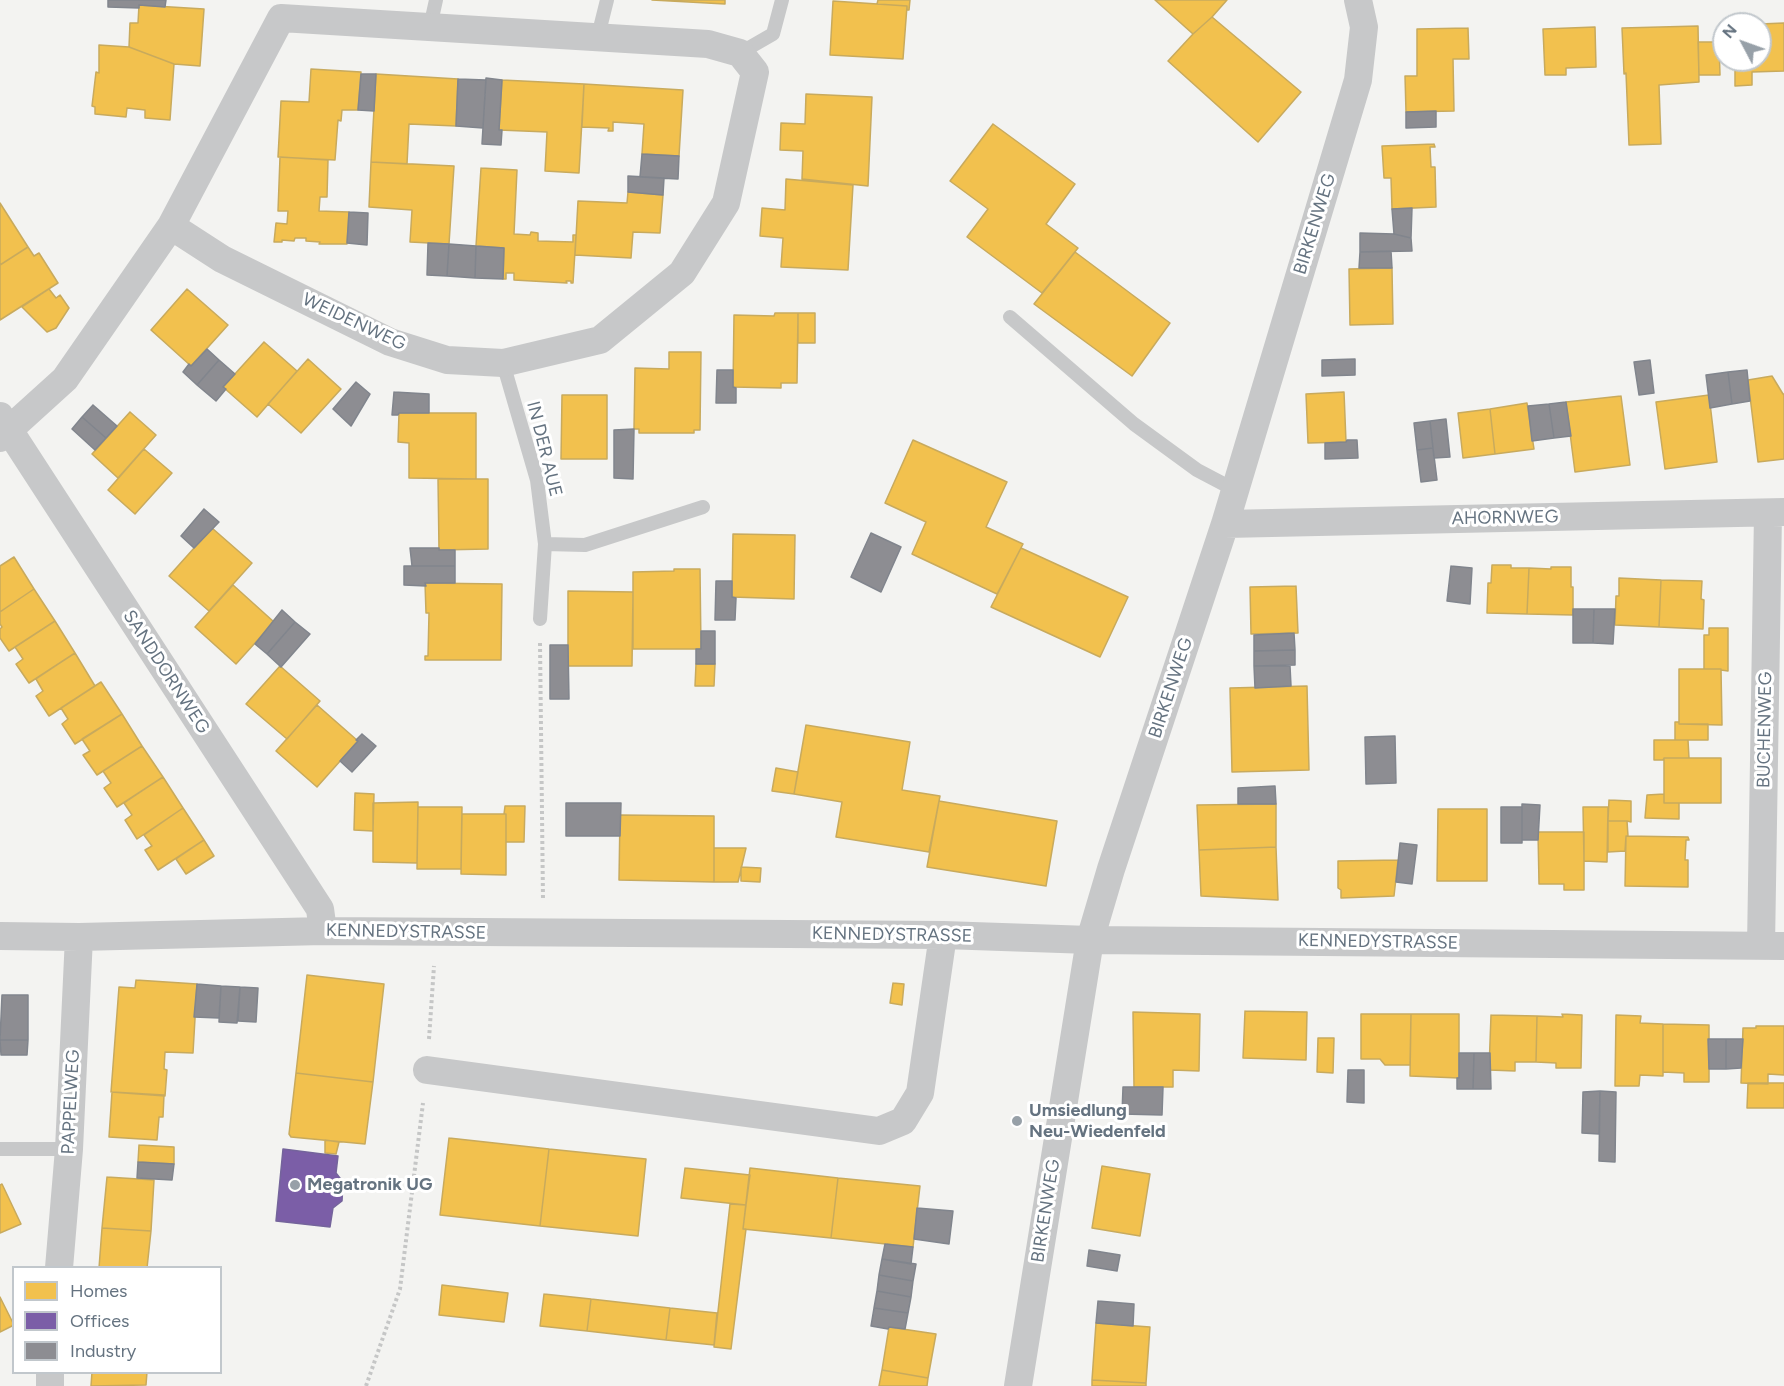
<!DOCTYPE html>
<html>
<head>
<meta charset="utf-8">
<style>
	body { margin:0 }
	#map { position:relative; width:1784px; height:1386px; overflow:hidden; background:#f3f3f1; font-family:Figtree,sans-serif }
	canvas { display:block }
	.legend { position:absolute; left:12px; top:1266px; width:210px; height:108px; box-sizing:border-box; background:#fff; border:2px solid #c1c7cc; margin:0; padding:8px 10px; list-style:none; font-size:18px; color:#657380 }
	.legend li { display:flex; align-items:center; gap:12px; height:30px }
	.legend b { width:30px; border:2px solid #c1c7cc }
	.north { position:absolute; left:1712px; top:12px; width:60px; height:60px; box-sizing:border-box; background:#fff; border:2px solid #c1c7cc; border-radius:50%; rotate:311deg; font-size:16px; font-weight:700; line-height:24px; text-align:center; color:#657380 }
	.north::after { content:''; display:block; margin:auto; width:21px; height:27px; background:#97a0a8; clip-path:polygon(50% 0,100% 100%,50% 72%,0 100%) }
</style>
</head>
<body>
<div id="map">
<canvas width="1784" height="1386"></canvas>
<ul class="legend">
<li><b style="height:16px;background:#f2c14e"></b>Homes</li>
<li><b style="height:16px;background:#7b5ea7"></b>Offices</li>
<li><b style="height:16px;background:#8d8d92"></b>Industry</li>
</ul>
<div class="north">N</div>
</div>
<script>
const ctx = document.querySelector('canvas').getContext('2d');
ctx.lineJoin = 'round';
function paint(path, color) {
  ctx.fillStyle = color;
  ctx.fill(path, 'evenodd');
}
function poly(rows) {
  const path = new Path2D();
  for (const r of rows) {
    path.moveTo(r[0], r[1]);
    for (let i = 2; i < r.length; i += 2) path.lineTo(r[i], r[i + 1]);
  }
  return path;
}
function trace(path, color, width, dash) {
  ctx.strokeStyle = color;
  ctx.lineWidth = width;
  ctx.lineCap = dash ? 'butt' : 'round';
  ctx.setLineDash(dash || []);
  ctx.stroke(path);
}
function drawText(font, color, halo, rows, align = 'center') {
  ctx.font = font + ' Figtree,sans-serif';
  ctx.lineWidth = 6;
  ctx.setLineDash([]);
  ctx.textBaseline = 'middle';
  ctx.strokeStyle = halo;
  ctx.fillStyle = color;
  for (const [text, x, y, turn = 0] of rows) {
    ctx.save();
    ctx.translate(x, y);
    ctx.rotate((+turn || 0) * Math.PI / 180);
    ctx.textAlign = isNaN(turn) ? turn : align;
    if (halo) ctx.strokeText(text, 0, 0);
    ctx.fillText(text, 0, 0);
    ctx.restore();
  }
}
const homes = poly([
	[652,0,725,0,725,4,652,0],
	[878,0,910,0,909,10,907,10,907,6,877,4,878,0],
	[1155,0,1227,0,1212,17,1193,34,1155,0],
	[833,1,907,6,903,59,830,55,833,1],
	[139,5,204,9,200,66,174,64,129,47,130,23,138,23,139,5],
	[1212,17,1301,92,1258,142,1168,61,1193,34,1212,17],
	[1784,23,1784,71,1752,72,1752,85,1735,86,1735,60,1760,60,1760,24,1784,23],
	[1698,26,1699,82,1659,85,1661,144,1629,145,1626,73,1624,74,1622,28,1698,26],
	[1595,27,1596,67,1566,68,1566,75,1545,75,1543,29,1595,27],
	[1468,28,1469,59,1453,59,1454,111,1406,112,1405,76,1417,76,1417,29,1468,28],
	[1698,42,1719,42,1720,75,1699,75,1698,42],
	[99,45,129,47,174,64,170,120,145,118,145,110,127,108,126,117,95,114,95,107,92,106,96,72,99,73,99,45],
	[311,69,361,72,358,110,342,110,341,121,338,120,335,160,278,157,281,101,309,102,311,69],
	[376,74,458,79,456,126,409,124,407,164,371,162,376,74],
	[502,80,584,84,579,173,545,171,547,132,499,130,502,80],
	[584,84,683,90,679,156,642,154,644,124,613,122,613,131,608,131,609,128,582,127,584,84],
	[806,94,872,97,868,186,802,179,803,151,780,150,781,123,805,124,806,94],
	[993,124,1075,184,1046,224,1078,248,1042,293,967,237,988,209,950,181,993,124],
	[1434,144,1435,147,1430,147,1431,167,1435,167,1436,207,1392,209,1391,178,1384,178,1382,146,1434,144],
	[280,157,328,160,327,197,320,197,319,211,349,212,347,244,319,244,320,242,306,241,306,238,295,238,294,241,282,240,282,242,274,242,276,223,287,224,288,211,278,211,280,157],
	[371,162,454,166,449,244,410,242,412,210,369,207,371,162],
	[481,168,517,170,514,234,530,235,531,232,538,233,538,241,573,242,573,235,576,235,573,283,571,283,571,281,566,281,567,283,514,280,514,273,506,273,506,279,503,279,504,248,476,246,481,168],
	[786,179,853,185,848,270,781,267,783,238,760,236,762,208,785,210,786,179],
	[628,192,663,195,660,233,633,232,631,258,575,255,578,201,627,203,628,192],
	[0,203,28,247,0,265,0,203],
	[28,247,34,256,39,253,58,283,0,320,0,265,28,247],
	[1075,252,1170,323,1132,376,1034,304,1075,252],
	[1392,268,1393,324,1350,325,1349,269,1392,268],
	[49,289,56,298,60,295,69,308,56,328,47,332,22,307,49,289],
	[187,289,228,325,191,366,151,330,187,289],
	[775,313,798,313,797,383,781,383,781,388,733,387,734,315,774,316,775,313],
	[798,313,815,313,815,343,798,343,798,313],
	[264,342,297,371,257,417,223,387,264,342],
	[669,352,701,352,700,430,694,430,694,433,639,433,639,429,634,429,635,368,669,369,669,352],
	[308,359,341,389,301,433,268,404,308,359],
	[1772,376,1783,394,1784,394,1784,459,1758,462,1748,380,1772,376],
	[1344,392,1346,442,1308,443,1306,394,1344,392],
	[562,395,607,395,607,459,561,459,562,395],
	[1709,395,1717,462,1665,469,1656,402,1709,395],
	[1621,396,1630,465,1575,472,1566,402,1621,396],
	[1527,403,1534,449,1495,454,1490,409,1527,403],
	[1490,409,1495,454,1463,458,1458,413,1490,409],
	[130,412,156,435,118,478,92,454,130,412],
	[399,413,476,413,476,479,409,478,409,443,398,442,399,413],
	[913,440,1007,482,986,527,1023,544,997,594,912,554,926,522,885,503,913,440],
	[144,449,172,473,135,514,108,490,144,449],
	[438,479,488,479,488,549,439,550,438,479],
	[212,528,252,563,209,611,169,576,212,528],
	[733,534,795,535,794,599,732,597,733,534],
	[1021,548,1128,597,1100,657,991,607,1021,548],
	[14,557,34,589,0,612,0,566,14,557],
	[1492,565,1511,565,1511,568,1529,568,1527,614,1487,613,1488,583,1491,583,1492,565],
	[1551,567,1571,567,1571,587,1573,587,1573,615,1527,614,1529,568,1551,569,1551,567],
	[674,569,700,569,701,649,633,649,633,572,674,571,674,569],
	[1619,578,1661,580,1659,627,1615,625,1616,596,1619,596,1619,578],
	[1661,580,1702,581,1701,599,1704,600,1703,629,1659,627,1661,580],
	[425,583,502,584,501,660,425,660,425,656,428,656,429,613,426,613,425,583],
	[233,585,274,622,236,664,195,627,233,585],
	[1296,586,1298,633,1251,634,1250,587,1296,586],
	[34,589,55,621,9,651,0,638,0,629,2,627,0,624,0,612,34,589],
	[568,591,633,592,632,666,568,666,568,591],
	[55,621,75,653,29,683,16,664,23,659,15,647,55,621],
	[1709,628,1728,628,1728,671,1721,670,1721,669,1704,669,1704,635,1709,635,1709,628],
	[75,653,95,686,49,716,36,696,43,691,36,679,75,653],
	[696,664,715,664,714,686,695,686,696,664],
	[280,666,320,701,287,739,246,704,280,666],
	[1679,669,1721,669,1722,725,1679,724,1679,669],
	[101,682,122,714,75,744,62,724,68,719,61,708,101,682],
	[1307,686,1309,770,1232,772,1230,688,1307,686],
	[317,705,358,741,317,787,276,751,317,705],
	[122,714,142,746,97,775,83,755,90,751,82,739,122,714],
	[1675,722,1679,722,1679,724,1708,724,1708,740,1675,740,1675,722],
	[806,725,910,742,902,790,940,796,929,852,836,837,842,802,794,794,806,725],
	[1654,740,1688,740,1689,758,1664,758,1663,760,1654,760,1654,740],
	[142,746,163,777,117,807,104,788,111,783,103,771,142,746],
	[1664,758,1721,758,1721,803,1664,803,1664,758],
	[776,768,798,772,794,794,772,791,776,768],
	[163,777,183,808,137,839,125,820,132,815,124,803,163,777],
	[355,793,374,794,373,831,354,830,355,793],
	[1664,794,1664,803,1679,803,1679,819,1645,818,1647,795,1664,794],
	[1609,800,1631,801,1631,822,1627,821,1608,821,1609,800],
	[939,801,1057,821,1046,886,927,867,939,801],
	[418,802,417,863,373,862,373,803,418,802],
	[1276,804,1276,847,1199,850,1197,805,1276,804],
	[505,806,525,806,524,842,506,842,506,814,504,814,505,806],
	[418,807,462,807,461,869,417,869,418,807],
	[1583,807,1608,807,1607,862,1584,861,1583,807],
	[183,808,204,840,158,870,145,850,152,846,144,835,183,808],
	[1438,809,1487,809,1487,881,1437,881,1438,809],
	[462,814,506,814,506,875,461,874,462,814],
	[620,815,714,816,714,882,619,880,620,815],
	[1608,821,1627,821,1628,836,1626,836,1625,851,1608,852,1608,821],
	[1538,832,1584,832,1584,890,1564,890,1564,884,1539,884,1538,832],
	[1626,836,1688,837,1689,840,1686,840,1685,860,1688,860,1688,887,1625,886,1626,836],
	[204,840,214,856,186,874,176,859,204,840],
	[1276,847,1278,900,1201,896,1199,850,1276,847],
	[714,848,746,848,738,882,714,882,714,848],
	[1398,860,1394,896,1341,898,1341,890,1338,888,1338,861,1398,860],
	[741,867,761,868,760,882,741,881,741,867],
	[307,975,384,984,373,1082,296,1073,307,975],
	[136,980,197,984,193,1053,165,1052,164,1069,167,1070,165,1096,111,1092,119,987,135,988,136,980],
	[893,983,904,984,902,1005,890,1003,893,983],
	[1245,1011,1307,1012,1306,1060,1243,1058,1245,1011],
	[1133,1012,1200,1014,1199,1071,1173,1070,1173,1087,1134,1087,1133,1012],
	[1361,1014,1411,1014,1410,1065,1385,1065,1380,1059,1361,1059,1361,1014],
	[1411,1014,1459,1014,1459,1078,1410,1076,1411,1014],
	[1562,1014,1582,1015,1581,1068,1556,1068,1556,1063,1536,1062,1537,1016,1563,1017,1562,1014],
	[1491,1015,1537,1016,1536,1062,1515,1062,1515,1071,1489,1070,1491,1015],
	[1616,1015,1641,1016,1640,1023,1663,1024,1663,1076,1640,1075,1639,1086,1615,1086,1616,1015],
	[1663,1024,1709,1025,1709,1082,1684,1082,1684,1073,1663,1072,1663,1024],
	[1756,1026,1784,1026,1784,1075,1768,1074,1768,1084,1741,1083,1743,1028,1756,1028,1756,1026],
	[1318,1038,1334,1038,1333,1073,1317,1072,1318,1038],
	[296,1073,373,1082,365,1144,291,1137,289,1134,296,1073],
	[1748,1083,1784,1083,1784,1108,1747,1108,1748,1083],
	[112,1092,164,1095,163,1117,159,1117,157,1140,109,1137,112,1092],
	[449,1138,549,1149,540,1226,440,1215,449,1138],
	[325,1140,339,1142,336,1154,325,1153,325,1140],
	[139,1145,174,1147,174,1164,138,1162,139,1145],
	[549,1149,646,1159,638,1236,540,1226,549,1149],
	[1102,1166,1150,1174,1140,1236,1092,1228,1102,1166],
	[685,1168,750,1175,746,1205,681,1198,685,1168],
	[750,1168,838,1178,831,1238,743,1229,750,1168],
	[107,1177,154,1180,151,1231,102,1228,107,1177],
	[838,1178,920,1186,913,1247,831,1238,838,1178],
	[2,1184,21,1224,0,1233,0,1185,2,1184],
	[730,1204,746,1205,743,1229,746,1229,731,1349,714,1347,730,1204],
	[102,1228,151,1231,147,1268,99,1268,102,1228],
	[442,1285,508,1293,504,1322,439,1315,442,1285],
	[544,1294,591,1299,587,1331,540,1326,544,1294],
	[0,1297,14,1325,0,1332,0,1297],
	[591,1299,670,1308,666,1340,587,1331,591,1299],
	[670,1308,717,1313,714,1345,666,1340,670,1308],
	[1096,1323,1150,1327,1146,1383,1092,1380,1096,1323],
	[889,1327,936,1334,928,1378,882,1370,889,1327],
	[882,1370,928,1378,927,1386,879,1386,882,1370],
	[92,1372,147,1372,146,1385,91,1386,92,1372],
	[1092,1380,1146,1383,1146,1386,1092,1386,1092,1380]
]);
const offices = poly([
	[283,1149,338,1156,336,1173,343,1182,342,1201,333,1208,330,1227,276,1221,283,1149]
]);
const industry = poly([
	[108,0,166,0,165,7,139,5,139,8,108,7,108,0],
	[361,74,376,74,374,111,358,110,361,74],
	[486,78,502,80,499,130,502,130,501,145,482,144,486,78],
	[458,79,486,80,483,128,456,126,458,79],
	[1436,111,1436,127,1406,128,1406,112,1436,111],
	[642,154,679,156,678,179,640,177,642,154],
	[628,176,664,178,663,195,628,192,628,176],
	[1412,208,1411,238,1394,234,1392,209,1412,208],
	[349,212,368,213,367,245,347,243,349,212],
	[1360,233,1394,234,1411,238,1412,251,1360,252,1360,233],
	[428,243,449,244,447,276,427,275,428,243],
	[449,244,476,246,475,278,447,276,449,244],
	[476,246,504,248,503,279,475,278,476,246],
	[1391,251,1392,268,1359,268,1360,252,1391,251],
	[207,349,219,360,197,385,183,372,189,364,191,366,207,349],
	[1355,359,1355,375,1322,376,1322,360,1355,359],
	[219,360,235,374,223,387,226,389,216,401,197,385,219,360],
	[1650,360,1654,393,1639,395,1634,362,1650,360],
	[717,370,733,370,733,387,736,388,736,403,716,403,717,370],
	[1747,370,1750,401,1732,404,1728,372,1747,370],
	[1728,372,1732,404,1710,408,1706,375,1728,372],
	[356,382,370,394,351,426,333,409,356,382],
	[394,392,429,394,429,413,399,413,398,415,392,415,394,392],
	[1566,402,1571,436,1554,438,1549,404,1566,402],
	[1549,404,1554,438,1532,441,1528,406,1549,404],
	[93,405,117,426,106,438,82,417,93,405],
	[82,417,106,438,95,450,72,429,82,417],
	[1446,419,1450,457,1434,458,1430,421,1446,419],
	[1430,421,1433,448,1417,450,1414,423,1430,421],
	[634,429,633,479,614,478,614,430,634,429],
	[1347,440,1357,440,1358,458,1325,459,1325,443,1346,442,1347,440],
	[1433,448,1437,480,1421,482,1417,450,1433,448],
	[204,509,219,522,194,548,181,536,204,509],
	[871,533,901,547,881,592,851,577,871,533],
	[410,548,439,548,439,550,455,550,455,566,412,566,410,548],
	[404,566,455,566,455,583,425,583,426,586,404,585,404,566],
	[1451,566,1472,568,1470,604,1447,601,1451,566],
	[716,581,732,581,732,597,736,598,735,620,715,620,716,581],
	[1573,609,1594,609,1593,643,1573,643,1573,609],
	[1594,609,1615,609,1613,644,1593,643,1594,609],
	[282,610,295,622,267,654,255,644,282,610],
	[295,622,310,634,281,667,267,654,295,622],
	[701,631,715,631,715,664,696,664,696,649,701,649,701,631],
	[1294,633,1295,650,1254,651,1254,635,1294,633],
	[550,645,568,645,569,699,550,699,550,645],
	[1293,650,1295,650,1295,665,1254,666,1254,651,1293,650],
	[1254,666,1290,666,1291,686,1255,688,1254,666],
	[362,734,376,746,352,772,340,761,358,741,356,740,362,734],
	[1395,736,1396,783,1366,784,1365,737,1395,736],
	[1275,786,1276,804,1238,804,1238,788,1275,786],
	[566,803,621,803,620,836,566,836,566,803],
	[1522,804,1540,805,1538,840,1522,840,1522,804],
	[1501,807,1522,807,1522,843,1501,843,1501,807],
	[1400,843,1417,845,1412,884,1396,882,1400,843],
	[197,984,221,986,219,1018,194,1017,197,984],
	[221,986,240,987,237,1023,219,1022,221,986],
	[240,987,258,988,256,1022,238,1021,240,987],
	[2,995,28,995,28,1040,0,1040,2,995],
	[1708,1039,1726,1039,1726,1069,1709,1069,1708,1039],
	[1726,1039,1743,1039,1741,1068,1726,1069,1726,1039],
	[0,1040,28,1040,27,1055,1,1055,0,1040],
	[1459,1053,1474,1053,1473,1089,1457,1089,1457,1078,1459,1078,1459,1053],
	[1474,1053,1490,1053,1491,1089,1473,1089,1474,1053],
	[1348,1070,1364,1070,1364,1103,1347,1102,1348,1070],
	[1123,1087,1163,1087,1162,1115,1122,1114,1123,1087],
	[1600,1091,1599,1134,1582,1133,1583,1092,1600,1091],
	[1600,1091,1616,1092,1615,1162,1599,1161,1600,1091],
	[138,1162,174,1164,172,1180,137,1178,138,1162],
	[917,1208,953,1211,949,1244,914,1239,917,1208],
	[885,1244,913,1247,911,1264,882,1259,885,1244],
	[1089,1250,1120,1255,1117,1271,1087,1266,1089,1250],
	[882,1259,916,1264,913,1281,879,1275,882,1259],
	[879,1275,913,1281,911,1297,877,1291,879,1275],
	[877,1291,911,1297,908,1313,874,1308,877,1291],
	[1098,1301,1134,1304,1133,1326,1096,1323,1098,1301],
	[874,1308,908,1313,905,1329,889,1327,888,1329,871,1326,874,1308]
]);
const path = poly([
	[540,643,543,899],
	[429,1039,434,966],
	[366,1386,400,1289,423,1103]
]);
const lane = poly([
	[430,27,436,0],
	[598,36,607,0],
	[740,53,773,34,782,0],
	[1010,317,1134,424,1197,470,1235,490],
	[503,363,537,480,545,544,540,619],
	[545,544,585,545,703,507],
	[0,1149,69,1149]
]);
const street = poly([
	[0,416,320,909,323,931],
	[0,438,65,379,171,226,281,18,708,44,740,53,755,72,726,203,682,273,600,340,503,363,447,360,390,342,222,259,171,226],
	[1225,524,1784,512],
	[0,936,79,937,323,931,943,935,1090,940,1784,946],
	[1761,946,1768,513],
	[427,1070,879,1131,903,1121,920,1093,943,935],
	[59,1268,69,1149,79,937],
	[50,1386,50,1372],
	[1018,1386,1090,940,1111,869,1225,524,1358,80,1364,27,1358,0]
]);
const markers = [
	[1017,1121,6,"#97a0a8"],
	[295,1185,6,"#97a0a8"]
];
const streetNames = [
	["BIRKENWEG",1315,224,-73],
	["WEIDENWEG",354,322,25],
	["IN DER AUE",544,449,76],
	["AHORNWEG",1505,518,-1],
	["SANDDORNWEG",166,672,57],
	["BIRKENWEG",1171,688,-72],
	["BUCHENWEG",1765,730,-89],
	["KENNEDYSTRASSE",406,932,1],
	["KENNEDYSTRASSE",892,935,1],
	["KENNEDYSTRASSE",1378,942,1],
	["PAPPELWEG",71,1102,-87],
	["BIRKENWEG",1046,1211,-81]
];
const poiNames = [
	["Umsiedlung",1029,1111],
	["Neu-Wiedenfeld",1029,1132],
	["Megatronik UG",307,1185]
];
paint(homes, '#f2c14e');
trace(homes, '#c8aa5d', 1.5);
paint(offices, '#7b5ea7');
trace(offices, '#74649b', 1.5);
paint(industry, '#8d8d92');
trace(industry, '#81858d', 1.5);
trace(path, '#c5c6c6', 4, [3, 3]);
trace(lane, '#c7c8c9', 14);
trace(street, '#c7c8c9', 28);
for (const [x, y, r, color] of markers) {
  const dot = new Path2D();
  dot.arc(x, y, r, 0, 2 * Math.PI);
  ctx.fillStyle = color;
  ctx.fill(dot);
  trace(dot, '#fff', 2);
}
drawText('18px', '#657380', '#fff', streetNames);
drawText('bold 18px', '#657380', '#fff', poiNames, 'left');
</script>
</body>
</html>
